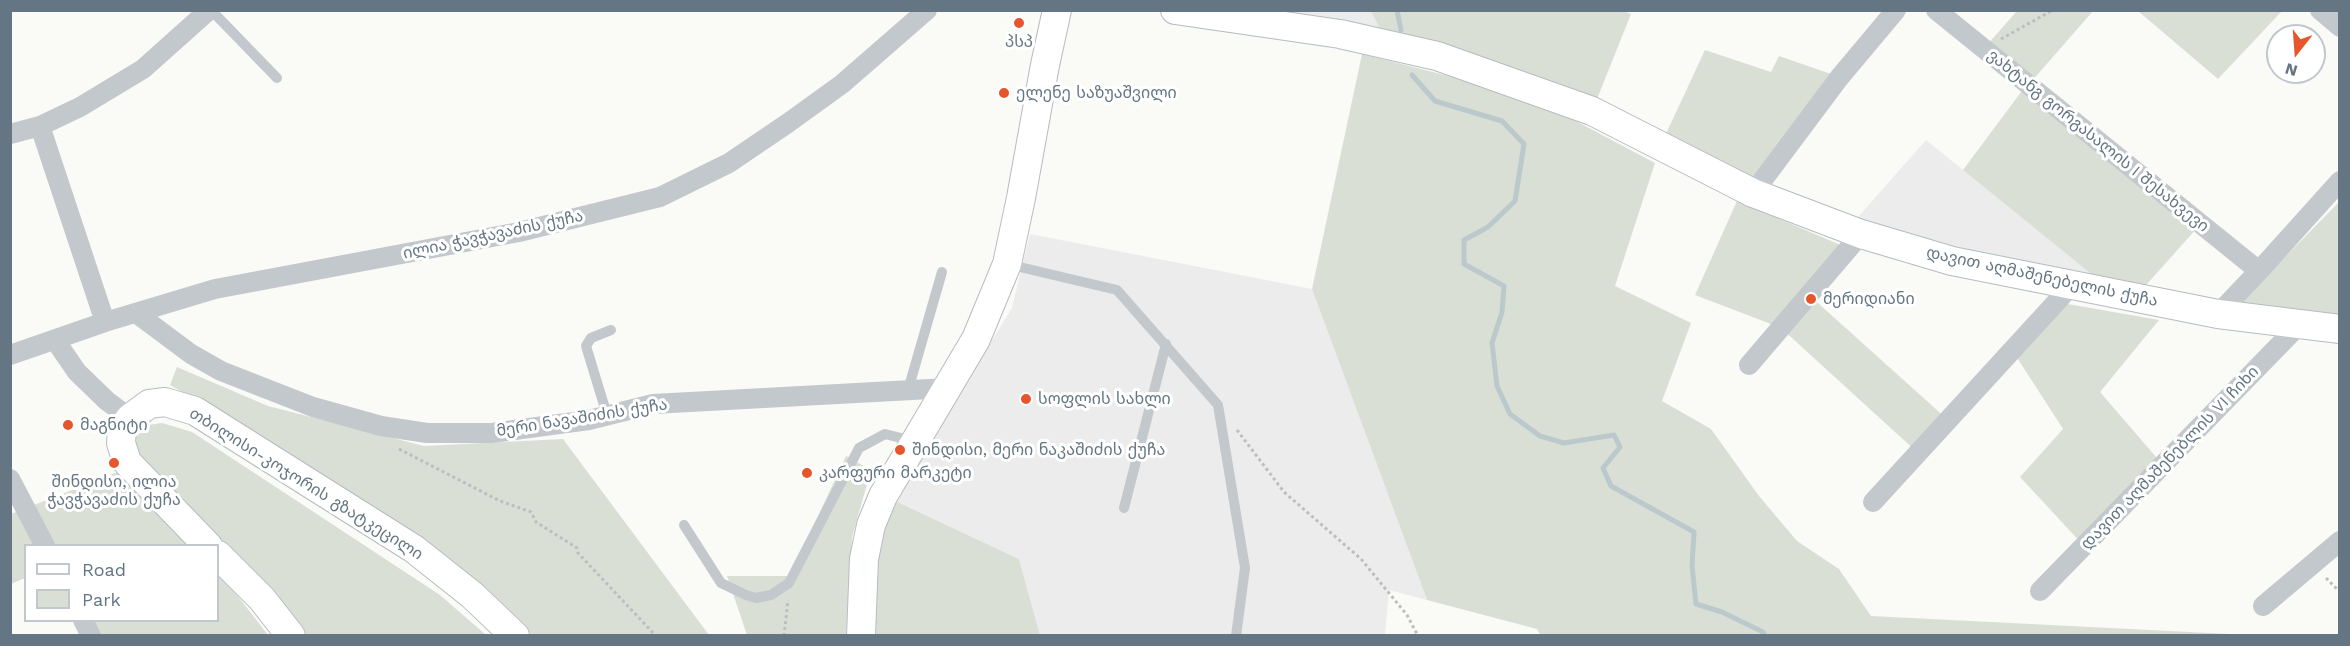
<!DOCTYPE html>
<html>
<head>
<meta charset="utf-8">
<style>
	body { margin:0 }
	#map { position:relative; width:2350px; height:646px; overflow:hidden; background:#fafaf7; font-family:"Work Sans",sans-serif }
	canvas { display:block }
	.frame { position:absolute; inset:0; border:12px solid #647683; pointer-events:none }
	.legend { position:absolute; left:24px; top:544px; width:195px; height:78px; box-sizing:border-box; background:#fff; border:2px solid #c1c8cd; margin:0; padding:8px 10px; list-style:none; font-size:18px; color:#647683 }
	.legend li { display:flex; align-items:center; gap:12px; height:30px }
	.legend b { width:30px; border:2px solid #c1c8cd }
	.north { position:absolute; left:2266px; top:24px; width:60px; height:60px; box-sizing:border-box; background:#fff; border:2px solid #c1c8cd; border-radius:50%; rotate:197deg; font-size:16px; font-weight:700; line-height:24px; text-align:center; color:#647683 }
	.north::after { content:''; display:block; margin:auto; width:21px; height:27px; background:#e6552c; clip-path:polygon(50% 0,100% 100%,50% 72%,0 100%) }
</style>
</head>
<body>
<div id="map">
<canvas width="2350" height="646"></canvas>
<div class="frame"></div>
<ul class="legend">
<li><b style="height:8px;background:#fff"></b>Road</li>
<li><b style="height:16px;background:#dadfd6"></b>Park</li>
</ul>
<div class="north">N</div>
</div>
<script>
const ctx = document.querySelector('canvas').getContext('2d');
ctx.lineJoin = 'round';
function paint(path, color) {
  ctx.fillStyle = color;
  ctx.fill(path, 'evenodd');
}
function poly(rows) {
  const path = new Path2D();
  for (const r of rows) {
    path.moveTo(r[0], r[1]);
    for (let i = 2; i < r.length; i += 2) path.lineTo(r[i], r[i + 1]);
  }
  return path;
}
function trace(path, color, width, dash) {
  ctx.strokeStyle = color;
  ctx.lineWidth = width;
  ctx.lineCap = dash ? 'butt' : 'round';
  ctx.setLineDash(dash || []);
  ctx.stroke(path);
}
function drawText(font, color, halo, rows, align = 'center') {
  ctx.font = font + ' "Work Sans","Noto Sans Georgian",sans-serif';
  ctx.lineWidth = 6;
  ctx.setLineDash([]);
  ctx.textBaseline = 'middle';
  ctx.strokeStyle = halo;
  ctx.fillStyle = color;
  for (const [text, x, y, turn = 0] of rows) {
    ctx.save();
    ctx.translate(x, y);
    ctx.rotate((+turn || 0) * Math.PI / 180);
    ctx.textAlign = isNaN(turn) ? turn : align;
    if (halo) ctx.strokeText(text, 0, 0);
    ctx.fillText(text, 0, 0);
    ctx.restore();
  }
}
const built = poly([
	[1244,11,1371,11,1382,33],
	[1926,140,2106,286,1852,224],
	[1030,234,1312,289,1427,600,1389,590,1385,635,1040,635,1019,559,891,499,925,450,1012,308]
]);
const green = poly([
	[1621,10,1631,14,1597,99,1382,33,1371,11],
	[2017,11,2093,11,2031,82,1986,46],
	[2138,11,2282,11,2218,79],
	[1705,50,1771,72,1779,56,1834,75,1751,186,1665,136],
	[1362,54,1496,88,1557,111,1655,163,1615,286,1691,323,1662,401,1711,429,1759,496,1797,541,1839,569,1871,616,2250,635,1541,636,1537,629,1427,600,1312,289],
	[2024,88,2198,227,2139,293,2106,286,1963,170],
	[1737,201,1843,246,1776,326,1695,295],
	[2339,202,2339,318,2236,307],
	[1809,295,1948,420,1918,453,1781,328],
	[2062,303,2159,320,2100,392,2163,465,2084,546,2020,477,2063,429,2016,356],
	[177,367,268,406,424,446,563,439,709,635,532,635,459,567,280,448,170,385],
	[162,423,192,432,440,595,486,635,297,635,147,474,133,445,137,434,148,425],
	[846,456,871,470,852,537,846,635,747,635,727,576,790,576],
	[123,470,189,545,26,546,25,578,11,584,11,514],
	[891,499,1019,559,1040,635,869,636,871,572],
	[218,575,237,595,268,635,91,635,83,621,218,620]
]);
const stream = poly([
	[1397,10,1401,30],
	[1412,75,1435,101,1502,121,1524,144,1515,201,1488,227,1464,240,1464,264,1504,286,1502,312,1492,343,1497,386,1510,414,1540,436,1564,443,1614,435,1620,447,1603,468,1611,486,1694,532,1692,566,1696,604,1722,612,1763,632,1765,636]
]);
const path = poly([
	[2001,39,2053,10],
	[1237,430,1284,492,1361,559,1407,615,1418,636],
	[399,449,500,501,531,512,536,522,577,548,578,553,656,636],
	[2326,578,2340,592],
	[784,636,788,600]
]);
const lane = poly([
	[211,10,277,78],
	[1007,264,1117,290,1218,405,1245,568,1236,636],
	[908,390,942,272],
	[607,415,586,346,591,338,611,330],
	[1124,508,1166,344],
	[684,525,721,583,746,595,756,598,771,595,789,583,859,448,885,434,913,441]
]);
const street = poly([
	[1936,10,2259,271],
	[2320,10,2340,27],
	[40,126,105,322],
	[10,134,40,126,80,107,143,69,209,10],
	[1753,193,1839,78,1896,10],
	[136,313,191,354,221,371,313,407,381,426,427,433,492,433,589,420,653,404,949,388],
	[2218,314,2259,271,2340,181],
	[55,340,77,372,107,401,130,418],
	[10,355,105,322,215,289,519,232,660,197,729,163,788,123,842,84,927,10],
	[1749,365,1861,234],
	[10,479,45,546],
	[1873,502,2072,285],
	[2040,591,2300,324],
	[2263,606,2340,541],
	[83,620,91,636]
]);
const secondary = poly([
	[1175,10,1340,34,1437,56,1592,111,1753,193,1861,234,1952,261,2218,314,2340,329],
	[208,546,127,462,121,443,122,429,130,418,149,404,165,402,195,411,414,549,472,595,515,636],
	[218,555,262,599,291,636],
	[861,636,864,559,871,525,883,496,976,339,1007,264,1021,198,1045,65,1057,10]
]);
const markers = [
	[1019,23,6,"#e6552c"],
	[1004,93,6,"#e6552c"],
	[1811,299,6,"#e6552c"],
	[1026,399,6,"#e6552c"],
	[68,425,6,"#e6552c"],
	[900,450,6,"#e6552c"],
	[114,463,6,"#e6552c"],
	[807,473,6,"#e6552c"]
];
const poiNames = [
	["პსპ",1019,42,"center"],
	["ელენე საზუაშვილი",1016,93],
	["მერიდიანი",1823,299],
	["სოფლის სახლი",1038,399],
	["მაგნიტი",80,425],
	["შინდისი, მერი ნაკაშიძის ქუჩა",912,450],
	["კარფური მარკეტი",819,473],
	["შინდისი, ილია",114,482,"center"],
	["ჭავჭავაძის ქუჩა",114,500,"center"]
];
const streetNames = [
	["ვახტანგ გორგასალის I შესახვევი",2098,141,39],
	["ილია ჭავჭავაძის ქუჩა",493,235,-12],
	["დავით აღმაშენებელის ქუჩა",2042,277,12],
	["მერი ნავაშიძის ქუჩა",582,418,-9],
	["დავით აღმაშენებლის VI ჩიხი",2170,458,-46],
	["თბილისი-კოჯორის გზატკეცილი",306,484,32]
];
paint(built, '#ebeceb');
paint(green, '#dadfd6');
trace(stream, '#bbc8cc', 5);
trace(secondary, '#b5bcc0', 30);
trace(path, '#bbbfc2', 3, [3, 3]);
trace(lane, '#c3c8cc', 10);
trace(street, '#c3c8cc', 20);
trace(secondary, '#fff', 28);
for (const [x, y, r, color] of markers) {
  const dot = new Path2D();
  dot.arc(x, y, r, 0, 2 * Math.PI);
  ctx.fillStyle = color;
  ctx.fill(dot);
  trace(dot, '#fff', 2);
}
drawText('16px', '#647683', '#fff', poiNames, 'left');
drawText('16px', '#647683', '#fff', streetNames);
</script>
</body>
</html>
